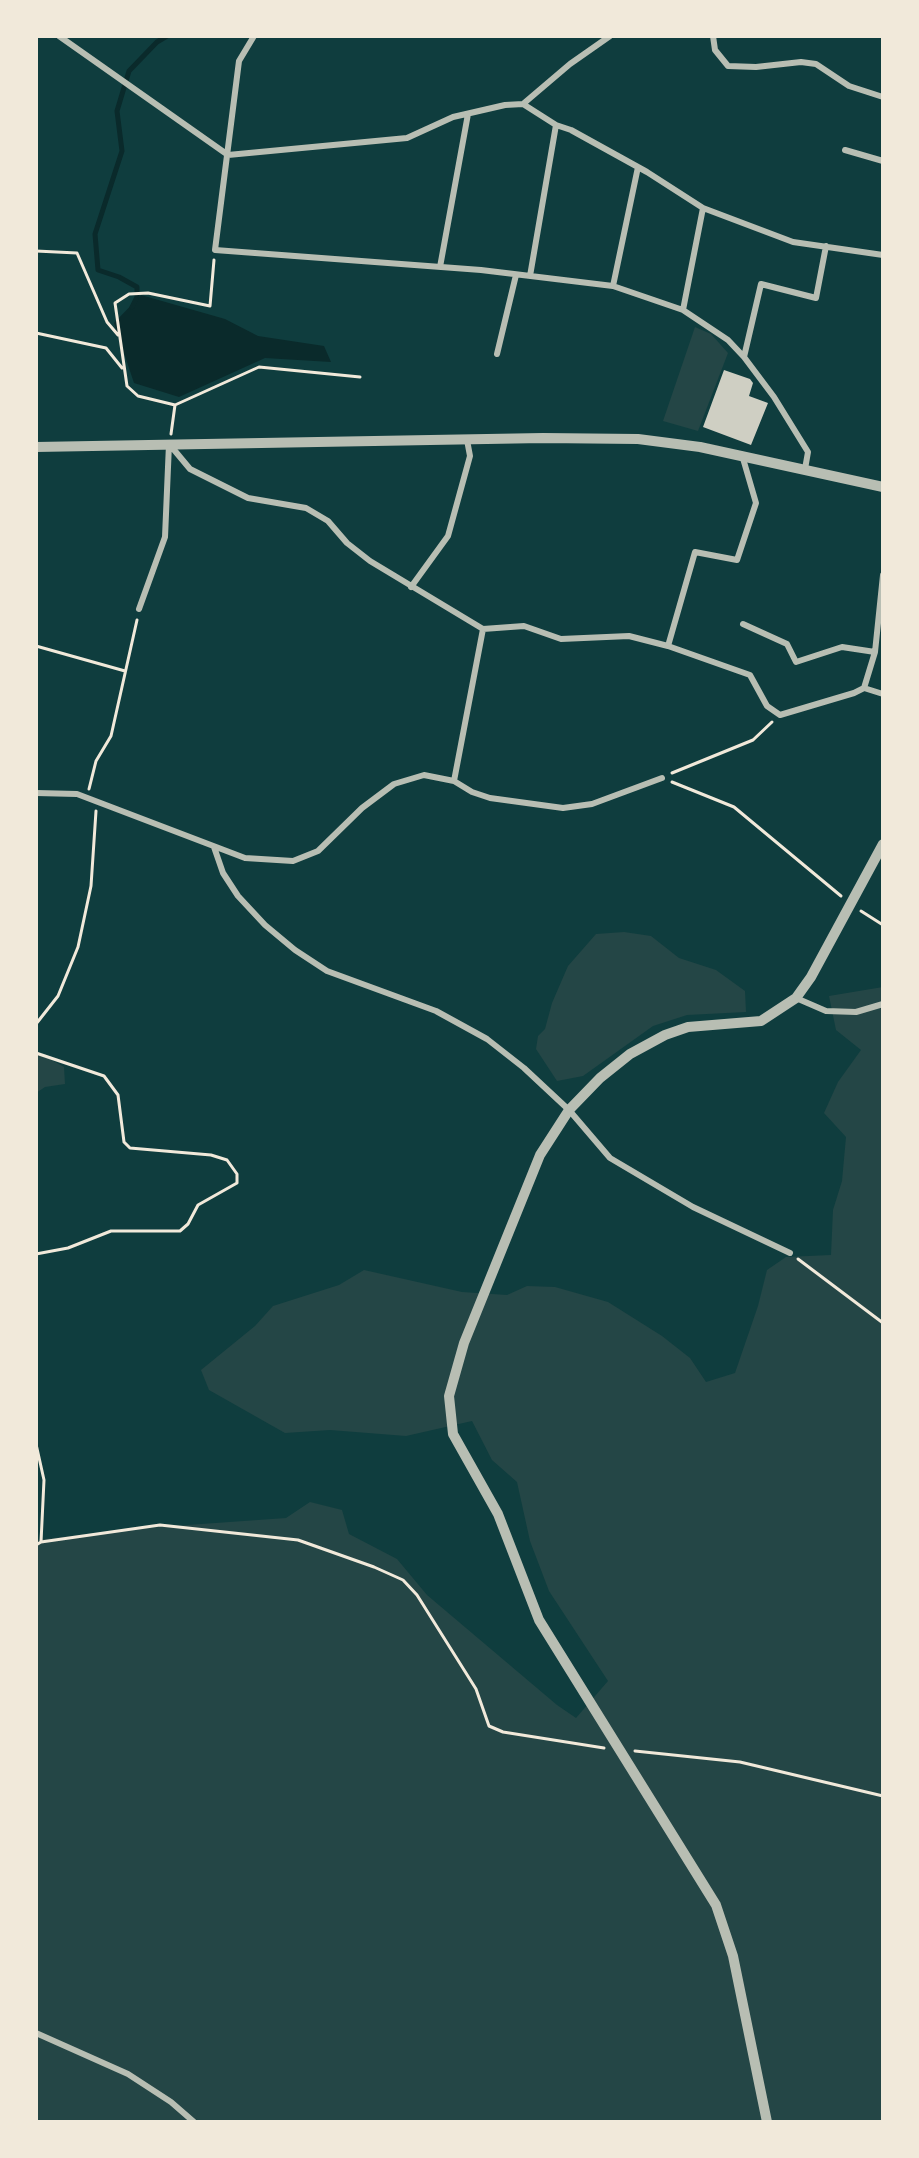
<!DOCTYPE html>
<html>
<head>
<meta charset="utf-8">
<style>
	body { margin:0 }
	#map { position:relative; width:919px; height:2158px; overflow:hidden; background:#0f3d3e; font-family:"DM Sans",sans-serif }
	canvas { display:block }
	.frame { position:absolute; inset:0; border:38px solid #f1e9da; pointer-events:none }
</style>
</head>
<body>
<div id="map">
<canvas width="919" height="2158"></canvas>
<div class="frame"></div>
</div>
<script>
const ctx = document.querySelector('canvas').getContext('2d');
ctx.lineJoin = 'round';
function paint(path, color) {
  ctx.fillStyle = color;
  ctx.fill(path, 'evenodd');
}
function poly(rows) {
  const path = new Path2D();
  for (const r of rows) {
    path.moveTo(r[0], r[1]);
    for (let i = 2; i < r.length; i += 2) path.lineTo(r[i], r[i + 1]);
  }
  return path;
}
function trace(path, color, width, dash) {
  ctx.strokeStyle = color;
  ctx.lineWidth = width;
  ctx.lineCap = dash ? 'butt' : 'round';
  ctx.setLineDash(dash || []);
  ctx.stroke(path);
}
const green = poly([
	[695,327,711,334,728,353,698,431,663,421],
	[624,932,651,936,679,958,716,970,745,991,746,1012,687,1015,653,1026,583,1076,557,1081,536,1049,538,1036,545,1029,552,1003,568,966,596,934],
	[883,987,883,2122,36,2122,36,1540,131,1529,286,1518,310,1502,342,1510,349,1534,397,1559,427,1595,557,1705,576,1718,608,1681,549,1591,530,1541,517,1482,492,1460,472,1421,406,1436,330,1430,285,1433,209,1390,201,1370,255,1326,273,1306,339,1285,364,1270,462,1292,507,1295,527,1286,555,1287,608,1302,662,1336,690,1358,706,1382,735,1373,758,1306,767,1270,786,1257,831,1255,833,1210,842,1181,846,1137,824,1113,838,1082,861,1050,836,1030,829,996],
	[36,1051,64,1067,65,1084,45,1087,36,1093]
]);
const water = poly([
	[141,295,225,319,258,336,324,346,331,362,265,358,179,397,134,383,114,323]
]);
const stream = poly([
	[132,307,137,297,137,287,119,277,98,270,95,234,122,151,117,111,129,71,157,42,167,36]
]);
const building = poly([
	[724,370,750,379,753,383,749,396,768,403,751,445,703,427]
]);
const path = poly([
	[36,251,77,253,107,322,118,335],
	[36,333,106,348,122,368],
	[175,405,259,367,360,377],
	[171,434,175,405,138,396,127,386,115,303,129,294,148,293,210,306,214,260],
	[36,646,125,671],
	[672,773,753,740,772,722],
	[672,782,734,807,841,896],
	[89,789,96,761,111,736,137,620],
	[861,911,883,925],
	[36,1024,58,996,78,947,91,886,96,811],
	[36,1053,104,1076,118,1095,124,1142,130,1148,211,1155,227,1160,237,1174,237,1183,198,1205,188,1224,180,1231,111,1231,68,1248,36,1254],
	[798,1259,883,1323],
	[36,1444,44,1480,41,1542],
	[36,1545,41,1542,160,1525,298,1540,374,1567,403,1580,417,1595,476,1689,489,1726,503,1732,604,1748],
	[635,1751,740,1762,883,1796]
]);
const minor = poly([
	[59,36,228,155,407,138,453,117,505,105,523,104,556,125,571,130,647,172,703,208,793,242,883,255],
	[254,36,239,61,215,250,481,270,613,286,683,310,728,340,744,357,774,397,808,452,805,469],
	[713,36,715,50,728,66,756,67,801,62,816,64,849,86,883,97],
	[523,104,570,64,610,36],
	[845,150,883,161],
	[440,267,468,114],
	[530,276,556,125],
	[613,286,638,167],
	[683,310,703,208],
	[497,354,516,275],
	[744,357,761,284,816,298,826,246],
	[170,445,190,469,248,498,306,508,328,521,347,543,370,561,483,629],
	[411,587,448,536,470,456,467,440],
	[139,609,165,537,169,444],
	[743,624,787,644,796,662,842,647,875,652],
	[668,646,750,675,767,706,780,715,854,693,864,688,875,652,883,575],
	[864,688,883,694],
	[454,781,483,629,524,626,561,639,629,636,668,646,695,552,737,560,756,503,742,455],
	[36,793,77,794,245,858,293,861,318,851,362,808,394,784,424,775,454,781,472,792,490,798,563,808,592,804,662,778],
	[214,847,223,873,238,896,265,925,295,950,327,971,436,1011,487,1039,524,1068,569,1110,610,1158,693,1207,790,1253],
	[796,998,826,1011,856,1012,883,1004],
	[36,2033,128,2074,171,2102,194,2122]
]);
const tertiary = poly([
	[36,447,543,438,638,439,700,447,883,487],
	[767,2122,733,1956,716,1905,539,1620,498,1514,453,1434,449,1396,464,1343,540,1155,569,1110,600,1078,630,1054,665,1035,688,1027,761,1021,796,998,811,977,883,844]
]);
paint(green, '#244646');
paint(water, '#0a2a2b');
trace(stream, '#0a2a2b', 5);
paint(building, '#cfcfc3');
trace(path, '#f1e9da', 3);
trace(minor, '#b8beb3', 6);
trace(tertiary, '#b8beb3', 10);
</script>
</body>
</html>
